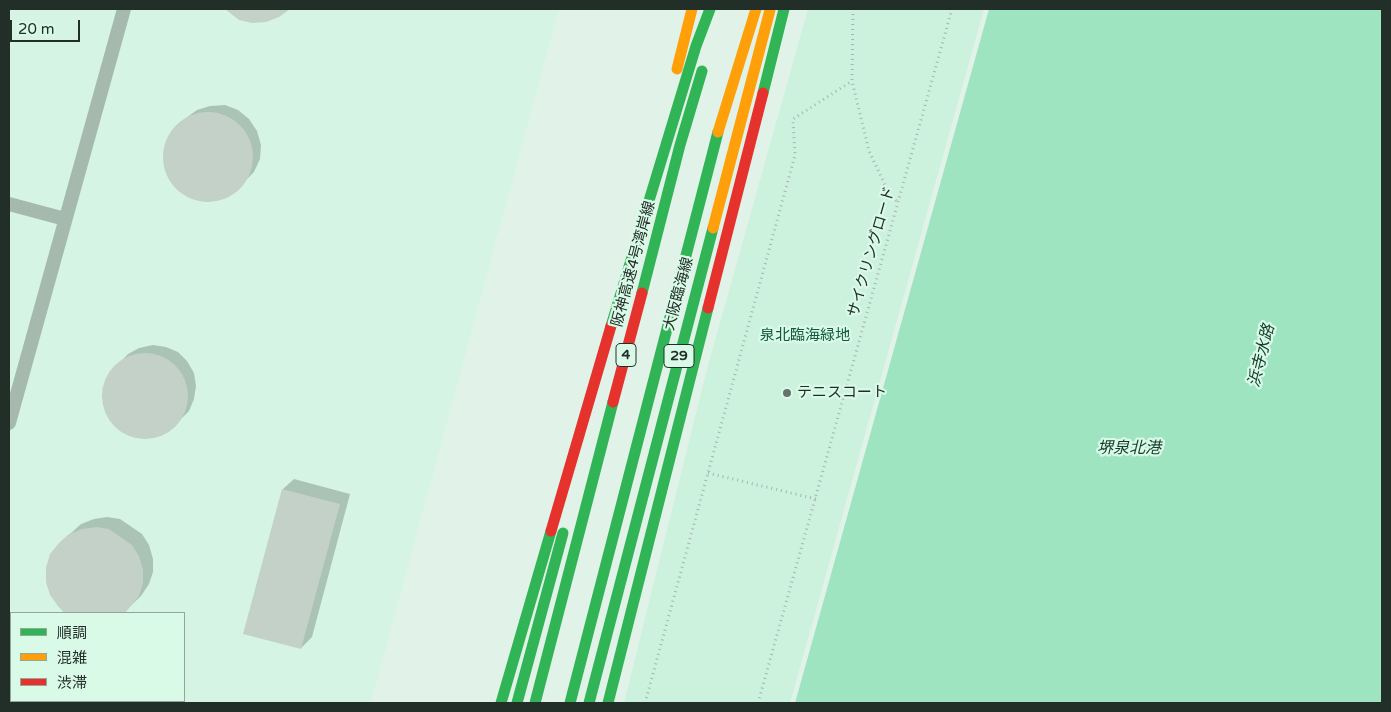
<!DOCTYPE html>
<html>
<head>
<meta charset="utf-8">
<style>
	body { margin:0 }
	#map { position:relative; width:1391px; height:712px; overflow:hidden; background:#e1f3e9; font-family:"Varela Round","Noto Sans JP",sans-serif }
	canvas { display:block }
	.frame { position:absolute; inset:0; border:10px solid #222e28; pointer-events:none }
	.legend { position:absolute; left:10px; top:612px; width:175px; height:90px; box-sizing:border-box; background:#dafae8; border:1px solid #90a89b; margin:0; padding:6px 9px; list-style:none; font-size:15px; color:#222e28 }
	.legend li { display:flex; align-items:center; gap:10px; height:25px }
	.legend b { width:25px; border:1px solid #90a89b }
	.scale { position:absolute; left:10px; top:20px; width:70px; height:22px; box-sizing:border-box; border:2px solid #222e28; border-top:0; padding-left:6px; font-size:15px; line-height:18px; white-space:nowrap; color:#222e28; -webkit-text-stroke:4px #dafae8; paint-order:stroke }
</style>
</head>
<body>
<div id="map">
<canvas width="1391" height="712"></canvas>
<div class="frame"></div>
<ul class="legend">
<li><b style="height:6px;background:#30b455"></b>順調</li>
<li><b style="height:6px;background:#ff9f0a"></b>混雑</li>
<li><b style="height:6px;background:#e5322d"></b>渋滞</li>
</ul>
<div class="scale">20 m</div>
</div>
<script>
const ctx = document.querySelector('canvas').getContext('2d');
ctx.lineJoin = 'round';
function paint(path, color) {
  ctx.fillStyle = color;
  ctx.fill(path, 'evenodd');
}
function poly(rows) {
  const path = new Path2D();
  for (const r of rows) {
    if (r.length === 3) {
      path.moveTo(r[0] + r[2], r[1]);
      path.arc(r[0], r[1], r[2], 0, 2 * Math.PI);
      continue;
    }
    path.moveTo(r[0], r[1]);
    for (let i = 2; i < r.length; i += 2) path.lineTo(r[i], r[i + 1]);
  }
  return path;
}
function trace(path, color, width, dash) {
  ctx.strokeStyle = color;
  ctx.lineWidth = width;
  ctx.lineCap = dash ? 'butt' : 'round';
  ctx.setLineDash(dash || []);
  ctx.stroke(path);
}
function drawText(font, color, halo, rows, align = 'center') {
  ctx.font = font + ' "Varela Round","Noto Sans JP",sans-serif';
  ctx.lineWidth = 4.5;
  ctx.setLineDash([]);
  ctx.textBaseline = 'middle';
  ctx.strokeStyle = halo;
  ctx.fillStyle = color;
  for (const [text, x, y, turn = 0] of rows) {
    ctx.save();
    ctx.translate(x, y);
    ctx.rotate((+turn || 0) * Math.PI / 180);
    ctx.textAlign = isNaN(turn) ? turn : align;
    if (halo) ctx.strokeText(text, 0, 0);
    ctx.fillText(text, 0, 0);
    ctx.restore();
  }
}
const built = poly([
	[9,9,559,9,371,703,9,703],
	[11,613,184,613,184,701,11,701]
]);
const green = poly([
	[808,9,984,9,790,703,624,703,707,369]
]);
const water = poly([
	[989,9,1382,9,1382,703,795,703]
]);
const shadow = poly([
	[226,9,288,9,278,16,228,11],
	[225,105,238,110,249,119,257,131,261,145,260,159,254,172,235,191,223,198,210,201,197,199,185,194,175,186,168,175,165,150,177,127,186,118,197,110,210,106],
	[153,345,166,347,178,352,187,361,194,373,196,386,194,399,189,411,171,429,159,435,146,438,133,436,121,431,112,422,106,410,103,397,105,385,110,373,128,354,139,348],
	[294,479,350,494,312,637,301,648,283,489],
	[107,517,120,519,142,534,149,545,153,559,153,572,149,584,141,596,123,613,66,613,58,606,51,595,59,544,81,524,94,519],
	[64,702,70,703,49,703,50,703]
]);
const building = poly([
	[225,9,290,9,279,17,266,22,252,23,239,20],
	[208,157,45],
	[145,396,43],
	[282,489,340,504,301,649,243,634],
	[96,527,109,529,132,545,139,556,143,570,143,583,139,596,125,613,64,613,50,595,46,582,46,568,50,554,59,543,69,534,82,529]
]);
const path = poly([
	[853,9,852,81,869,151,885,185,897,202],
	[708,473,816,499],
	[645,703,795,155,793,119,852,81],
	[758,703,952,9]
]);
const lane = poly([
	[9,204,65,219],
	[9,423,124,9]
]);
const fast = poly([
	[763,93,784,9],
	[642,293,680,145,702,71],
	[501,703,551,531],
	[517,703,563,533],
	[535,703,613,402],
	[570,703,718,132],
	[589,703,713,228],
	[608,703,708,308]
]);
const slow = poly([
	[677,69,692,9],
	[718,132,756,9],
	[713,228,770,10]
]);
const jam = poly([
	[708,308,763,93],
	[613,402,642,293]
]);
const fastBridge = poly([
	[611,326,696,46,710,9]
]);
const jamBridge = poly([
	[551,531,611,326]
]);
const markers = [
	[787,393,5,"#65736c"]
];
const shields = [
	[626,355,20],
	[679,356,30]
];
const shieldNames = [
	["4",626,355],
	["29",679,356]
];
const streetNames = [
	["サイクリングロード",872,252,-74],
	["阪神高速4号湾岸線",634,264,-75],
	["大阪臨海線",679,294,-75]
];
const parkNames = [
	["泉北臨海緑地",805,336]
];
const poiNames = [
	["テニスコート",797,393]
];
const waterNames = [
	["浜寺水路",1262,356,-76],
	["堺泉北港",1129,449]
];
paint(built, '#d5f4e3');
paint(green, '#ccf1dc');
paint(water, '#9ee4c1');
paint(shadow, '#0003');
paint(building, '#c3d1c9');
trace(path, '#a6b6ad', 3, [1, 4]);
trace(lane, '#a6b9ae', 14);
trace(fast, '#30b455', 11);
trace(slow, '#ff9f0a', 11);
trace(jam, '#e5322d', 11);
trace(fastBridge, '#30b455', 11);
trace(jamBridge, '#e5322d', 11);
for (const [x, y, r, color] of markers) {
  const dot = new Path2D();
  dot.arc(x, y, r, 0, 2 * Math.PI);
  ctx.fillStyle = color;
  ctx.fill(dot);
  trace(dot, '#dafae8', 2);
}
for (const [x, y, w] of shields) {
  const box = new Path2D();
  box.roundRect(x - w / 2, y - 11.5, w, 23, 4);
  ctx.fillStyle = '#dafae8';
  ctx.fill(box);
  trace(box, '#222e28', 1);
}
drawText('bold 14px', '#222e28', null, shieldNames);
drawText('15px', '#222e28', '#dafae8', streetNames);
drawText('15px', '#135a3d', '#dafae8', parkNames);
drawText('15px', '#222e28', '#dafae8', poiNames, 'left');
drawText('italic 16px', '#143c2a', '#dafae8', waterNames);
</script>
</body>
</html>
